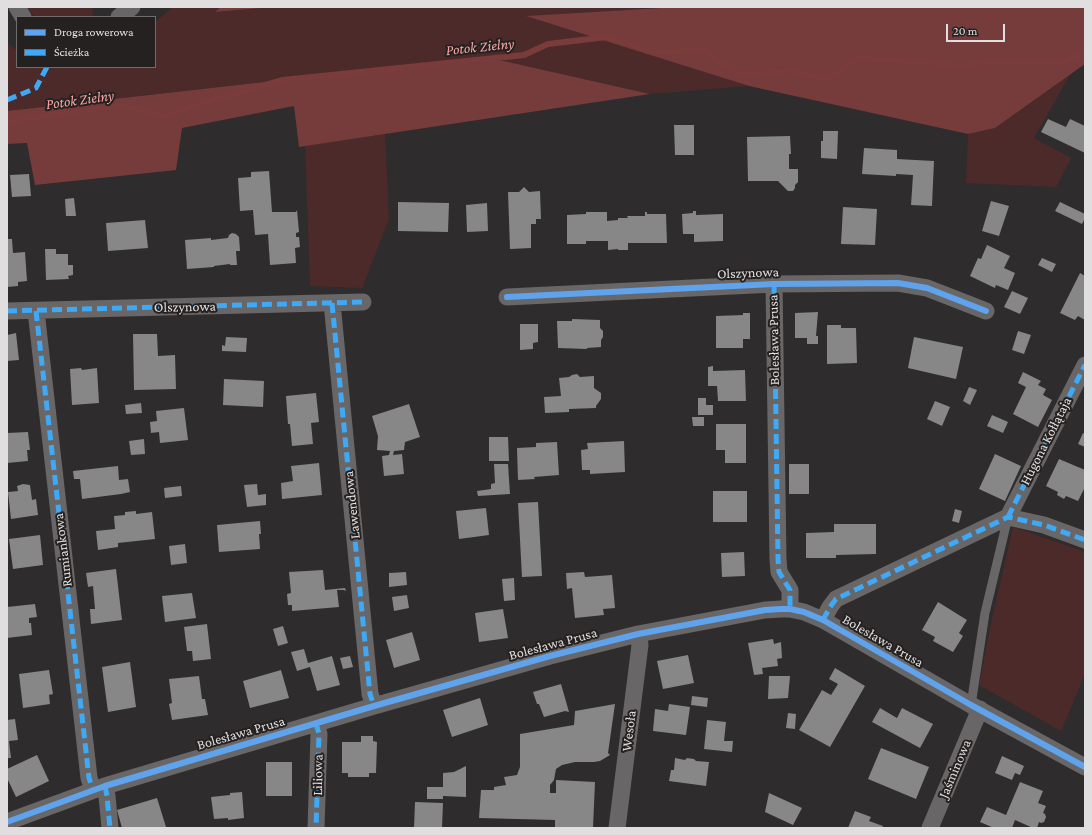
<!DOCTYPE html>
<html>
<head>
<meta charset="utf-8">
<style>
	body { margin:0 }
	#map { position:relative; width:1092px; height:835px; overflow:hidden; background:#2e2c2c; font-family:"Crimson Pro",serif }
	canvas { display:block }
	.frame { position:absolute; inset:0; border:8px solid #e0dede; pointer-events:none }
	.legend { position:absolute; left:16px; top:16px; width:140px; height:52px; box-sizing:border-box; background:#252121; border:1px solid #706d6d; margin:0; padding:5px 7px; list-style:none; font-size:12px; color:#e0dede }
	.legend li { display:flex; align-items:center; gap:8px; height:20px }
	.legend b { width:20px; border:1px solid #706d6d }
	.scale { position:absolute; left:946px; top:24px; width:59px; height:18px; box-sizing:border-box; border:2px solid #e0dede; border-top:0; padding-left:5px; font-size:12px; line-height:14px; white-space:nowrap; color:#e0dede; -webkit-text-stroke:3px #252121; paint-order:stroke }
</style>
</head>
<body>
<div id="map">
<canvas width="1092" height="835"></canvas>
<div class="frame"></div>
<ul class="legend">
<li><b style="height:5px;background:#60a3ed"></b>Droga rowerowa</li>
<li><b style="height:5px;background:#3fa9f5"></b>Ścieżka</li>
</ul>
<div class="scale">20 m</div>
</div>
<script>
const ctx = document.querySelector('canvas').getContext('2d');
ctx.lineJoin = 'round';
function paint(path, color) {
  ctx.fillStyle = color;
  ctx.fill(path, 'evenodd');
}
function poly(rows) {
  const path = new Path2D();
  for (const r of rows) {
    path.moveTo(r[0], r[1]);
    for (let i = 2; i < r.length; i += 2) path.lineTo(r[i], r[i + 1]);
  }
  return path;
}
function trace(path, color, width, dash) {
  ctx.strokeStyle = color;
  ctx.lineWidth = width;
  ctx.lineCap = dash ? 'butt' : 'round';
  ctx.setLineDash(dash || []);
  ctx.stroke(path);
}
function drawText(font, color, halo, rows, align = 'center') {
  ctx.font = font + ' "Crimson Pro",serif';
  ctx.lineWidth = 4;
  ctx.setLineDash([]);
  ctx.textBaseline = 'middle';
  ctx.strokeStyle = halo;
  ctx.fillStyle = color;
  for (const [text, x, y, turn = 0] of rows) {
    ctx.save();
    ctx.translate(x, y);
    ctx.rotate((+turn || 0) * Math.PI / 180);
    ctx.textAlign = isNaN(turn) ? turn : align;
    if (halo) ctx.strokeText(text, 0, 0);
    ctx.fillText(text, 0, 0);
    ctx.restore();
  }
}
const green = poly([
	[28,7,93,7,92,17,37,17,30,12],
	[173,7,221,7,216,12,273,7,677,7,527,16,749,86,650,94,486,57,7,111,7,42,15,50,17,43,17,67,155,67,155,22],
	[1070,75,1034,138,1071,158,1056,187,966,183,968,134,995,128],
	[385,134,389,219,362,288,310,286,305,146],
	[1013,527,1085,552,1085,674,1061,731,979,685,992,619]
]);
const forest = poly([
	[221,7,273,7,215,12],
	[677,7,1085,7,1085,64,995,128,968,134,749,86,526,16],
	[486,57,650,94,299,147,294,106,182,128,176,170,35,185,27,143,7,144,7,111]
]);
const stream = poly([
	[7,123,37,117,119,106,168,116,195,105,283,80,524,55,548,44,607,37,657,53,702,49,739,74,791,71,827,79,860,58,958,65,1001,62,1065,62,1085,52]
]);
const building = poly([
	[1048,119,1066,127,1070,119,1085,126,1085,153,1041,132],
	[674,125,694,125,694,155,675,155],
	[823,131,838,131,837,159,821,158,821,141,823,141],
	[790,136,791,154,789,154,789,169,798,169,798,182,795,185,795,188,793,191,788,191,778,181,748,181,747,137],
	[864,148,897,150,897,159,934,161,932,206,911,205,913,175,896,174,896,176,862,174],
	[269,171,272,212,296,212,297,210,299,232,296,233,296,237,299,237,300,247,295,248,296,263,270,265,268,234,255,235,253,210,240,211,238,178,251,177,251,172],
	[29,174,31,196,12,197,10,175],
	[524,187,529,192,540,191,541,219,536,219,536,224,531,224,531,248,510,249,508,192,519,192],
	[74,198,76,216,66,216,65,199],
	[991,201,1009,206,999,236,982,231],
	[398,202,449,203,448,232,398,231],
	[1060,202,1085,214,1085,218,1082,224,1055,211],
	[487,203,488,231,467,232,466,205],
	[843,207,877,209,875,245,841,244],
	[693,211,696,211,696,215,723,214,723,241,694,242,694,234,683,234,682,214,693,213],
	[586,212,607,212,607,221,618,220,618,218,628,218,627,216,645,216,645,212,647,212,647,214,666,214,667,243,628,243,628,250,618,250,618,249,608,250,608,241,586,241,586,244,567,244,567,215,586,214],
	[145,220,148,248,108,251,106,223],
	[232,233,236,234,239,237,240,251,236,251,237,265,230,265,230,264,214,266,214,267,187,269,185,240,211,238,211,240,228,238,229,235],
	[7,239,12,239,13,253,25,252,27,281,18,282,18,286,7,287],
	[987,245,1010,256,1004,268,1015,273,1008,290,996,285,995,288,970,276,978,258,981,259],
	[45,249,56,249,56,254,68,254,68,265,73,265,73,275,68,276,69,279,46,280],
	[1042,258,1056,264,1052,272,1038,265],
	[1080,273,1085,276,1085,320,1078,316,1075,320,1060,313],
	[1012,291,1028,298,1020,314,1004,307],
	[818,312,816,336,818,336,818,344,807,344,807,338,795,338,795,313],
	[743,313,750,313,750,339,743,339,743,348,716,348,716,316,743,315],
	[572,319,600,320,600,328,603,331,603,337,601,340,601,347,587,348,587,349,558,348,557,321,572,321],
	[520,324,538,324,538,342,533,343,533,349,520,350],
	[827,325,841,325,841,328,856,328,857,363,827,364],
	[1018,331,1031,335,1024,354,1012,350],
	[16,333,19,360,7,361,7,335],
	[133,334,157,334,158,356,175,355,176,389,134,390],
	[226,337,247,338,246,352,222,351,222,345,225,346],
	[914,337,963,347,956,379,908,368],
	[713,366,713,371,745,370,746,401,718,401,717,386,708,386,708,367],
	[81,368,82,370,97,368,99,403,72,405,70,369],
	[1023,372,1041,381,1038,385,1046,389,1043,395,1052,400,1038,427,1013,414,1026,387,1018,383],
	[577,374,580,377,594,376,594,388,601,393,601,399,596,406,596,408,569,409,569,412,545,413,544,397,561,396,559,378,569,377,572,375],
	[224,379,264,381,263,407,223,405],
	[969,387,977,390,970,405,963,401],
	[316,393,319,422,311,423,313,444,292,446,290,424,288,424,286,396],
	[698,398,706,398,706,405,713,405,713,415,698,415],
	[935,401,950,407,942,426,927,419],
	[141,403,142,413,126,414,125,405],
	[409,404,420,437,405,442,404,450,394,451,393,455,402,454,404,474,384,476,382,456,389,455,390,451,377,450,378,436,372,416],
	[184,408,188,440,160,443,159,432,151,433,150,422,157,421,156,411],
	[992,415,1008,422,1003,433,987,426],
	[692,417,704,417,704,426,693,426],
	[716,424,746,424,746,463,725,463,725,450,716,450],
	[28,432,30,450,27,450,28,461,7,463,7,433],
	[1083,433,1085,434,1085,447,1078,444],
	[489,437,508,437,509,461,489,461],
	[144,439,145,454,131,455,129,441],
	[624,441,625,472,590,474,590,470,582,470,581,450,588,449,587,443],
	[557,442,559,475,534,477,535,479,518,480,517,448,536,447,536,443],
	[995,454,1021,466,1005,501,979,489],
	[1059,459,1085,470,1085,487,1078,501,1066,496,1064,499,1057,495,1058,492,1046,486],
	[319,463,322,495,282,499,281,483,293,481,291,466],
	[494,464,508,464,510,494,478,496,477,491,491,489,491,484,495,483],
	[789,464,809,464,809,494,789,494],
	[118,466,119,480,128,479,130,492,121,494,82,499,80,479,74,479,73,471],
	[23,484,30,485,32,500,36,499,38,515,11,519,8,492,18,491,17,486],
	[257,484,258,495,266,494,266,505,247,507,244,485],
	[181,486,182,496,165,498,164,488],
	[713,491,747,491,747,522,713,522],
	[538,502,542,576,522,577,518,503],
	[486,508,489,535,459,539,456,511],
	[955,509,962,511,959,523,952,521],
	[136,511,136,514,152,512,155,539,118,543,118,547,98,550,96,531,115,529,114,516,125,515,125,512],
	[260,521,261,534,259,534,260,549,219,552,217,525],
	[834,524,876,524,876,554,836,555,836,558,806,558,806,533,834,532],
	[40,535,43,565,13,569,9,539],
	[185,544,187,563,171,565,169,546],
	[744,552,745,576,722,577,721,553],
	[116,569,122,620,91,624,90,609,95,609,93,586,88,587,86,573],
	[323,570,325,590,345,588,346,591,344,590,337,590,339,607,292,611,292,605,288,605,287,594,291,593,289,572],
	[406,572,407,585,389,587,389,573],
	[584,572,585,577,612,575,615,608,603,609,604,615,575,618,572,588,567,589,566,573],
	[514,578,515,600,504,601,502,579],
	[192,593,196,618,165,622,162,596],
	[407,595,409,608,394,611,392,597],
	[938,602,967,620,959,633,963,636,953,652,933,641,935,637,922,630],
	[35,604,37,617,29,618,29,623,31,623,32,635,7,638,7,607],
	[503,609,508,638,479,642,475,613],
	[207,624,211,659,193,661,192,651,187,651,184,627],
	[283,626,288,643,278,646,273,629],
	[412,632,420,660,394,668,386,640],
	[773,639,774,644,781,642,782,658,777,659,778,666,762,668,763,674,754,675,748,643],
	[304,649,308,663,332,656,340,685,317,691,310,667,297,671,291,652],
	[688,655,694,683,663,689,657,661],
	[350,656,353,667,343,669,340,658],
	[130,662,136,707,108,712,102,667],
	[835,668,865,686,830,747,799,730,822,690,831,695,838,684,829,679],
	[49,670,53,694,49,695,50,704,23,708,19,674],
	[281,670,289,698,250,708,243,681],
	[199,676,202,699,205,699,208,715,172,720,169,704,172,703,169,679],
	[769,676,790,676,788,698,768,699],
	[561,684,569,712,565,711,544,717,539,704,537,704,533,692],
	[692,696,708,698,707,707,691,705],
	[480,698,488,725,452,737,443,710],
	[615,704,608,753,610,755,600,761,594,762,575,762,562,765,556,769,554,780,550,785,550,793,556,793,556,780,595,782,593,828,555,828,555,820,479,818,481,790,494,790,494,787,506,785,504,777,517,775,520,767,520,734,574,725,575,711],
	[669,704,690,707,686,735,653,731,655,709,668,711],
	[880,708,897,718,902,708,933,724,920,748,872,722],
	[788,713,796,714,795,729,786,728],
	[15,719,18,740,9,741,11,758,7,758,7,720],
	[707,720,726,722,724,741,733,741,732,752,704,749],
	[361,736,373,736,373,741,377,742,376,773,369,773,369,777,348,777,348,773,342,773,342,742,361,742],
	[881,748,929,767,916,799,868,779],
	[37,755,49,781,16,797,7,778,7,769],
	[1002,756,1024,766,1020,775,1015,773,1012,780,995,773],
	[675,758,685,760,687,758,694,759,696,761,709,762,706,786,669,781,671,770,674,770],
	[266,762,292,762,292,796,266,796],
	[466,766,466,797,443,796,443,799,427,799,427,787,443,787,443,773,454,772],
	[1020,782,1043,791,1038,803,1046,806,1043,813,1045,814,1046,817,1044,822,1041,823,1039,822,1037,828,1033,828,1015,820,1012,828,994,828,980,822,987,807,1006,815],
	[242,792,244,818,228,820,228,818,214,819,211,797,230,795,230,793],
	[769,793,802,808,793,825,765,812],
	[157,798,166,827,122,828,117,810],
	[415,802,443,803,442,828,414,828],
	[855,811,871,817,869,821,883,826,882,828,848,828]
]);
const lane = poly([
	[971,705,985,613,1008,517]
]);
const street = poly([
	[17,7,23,17],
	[119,17,132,7],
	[774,284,778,559,779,572,790,590,790,609],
	[507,297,774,284,898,283,927,288,986,311],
	[332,303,370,694,374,706],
	[7,311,363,302],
	[36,311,89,778,93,790],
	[1008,517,1085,365],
	[823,620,830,607,836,599,1008,517,1044,525,1085,540],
	[316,723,319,734,316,828],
	[105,786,107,796,110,828],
	[7,822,105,786,374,706,550,656,638,634,765,610,781,609,790,609,804,612,823,620,971,705,1085,767],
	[617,828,640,645,638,634],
	[930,828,980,709]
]);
const quiet = poly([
	[7,100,36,88,47,67],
	[774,284,778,559,779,572,790,590,790,609],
	[332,303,370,694,374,706],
	[7,311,363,302],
	[36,311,89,778,93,790],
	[1008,517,1085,365],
	[823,620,830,607,836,599,1008,517,1044,525,1085,540],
	[316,723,319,734,316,828],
	[105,786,107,796,110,828]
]);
const cycleway = poly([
	[507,297,774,284,898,283,927,288,986,311],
	[7,822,105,786,374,706,550,656,638,634,765,610,781,609,790,609,804,612,823,620,971,705,1085,767]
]);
const streetNames = [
	["Olszynowa",748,273,-2],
	["Olszynowa",185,307,-1],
	["Bolesława Prusa",774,340,-91],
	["Hugona Kołłątaja",1046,441,-63],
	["Lawendowa",352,505,-96],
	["Rumiankowa",63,550,-97],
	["Bolesława Prusa",883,641,30],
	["Bolesława Prusa",553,644,-15],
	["Wesoła",629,731,-83],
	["Bolesława Prusa",241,733,-16],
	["Jaśminowa",955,769,-67],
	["Liliowa",318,775,-89]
];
const waterNames = [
	["Potok Zielny",480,47,-6],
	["Potok Zielny",80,100,-8]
];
paint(green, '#4d2a2a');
paint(forest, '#763b3b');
trace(stream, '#7a3b3b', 6);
paint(building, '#878787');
trace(lane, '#686666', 9);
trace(street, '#686666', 17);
trace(quiet, '#3fa9f5', 5, [10, 5]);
trace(cycleway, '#60a3ed', 6);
drawText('14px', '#e0dede', '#252121', streetNames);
drawText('italic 15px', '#f9a6a3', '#252121', waterNames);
</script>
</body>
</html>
